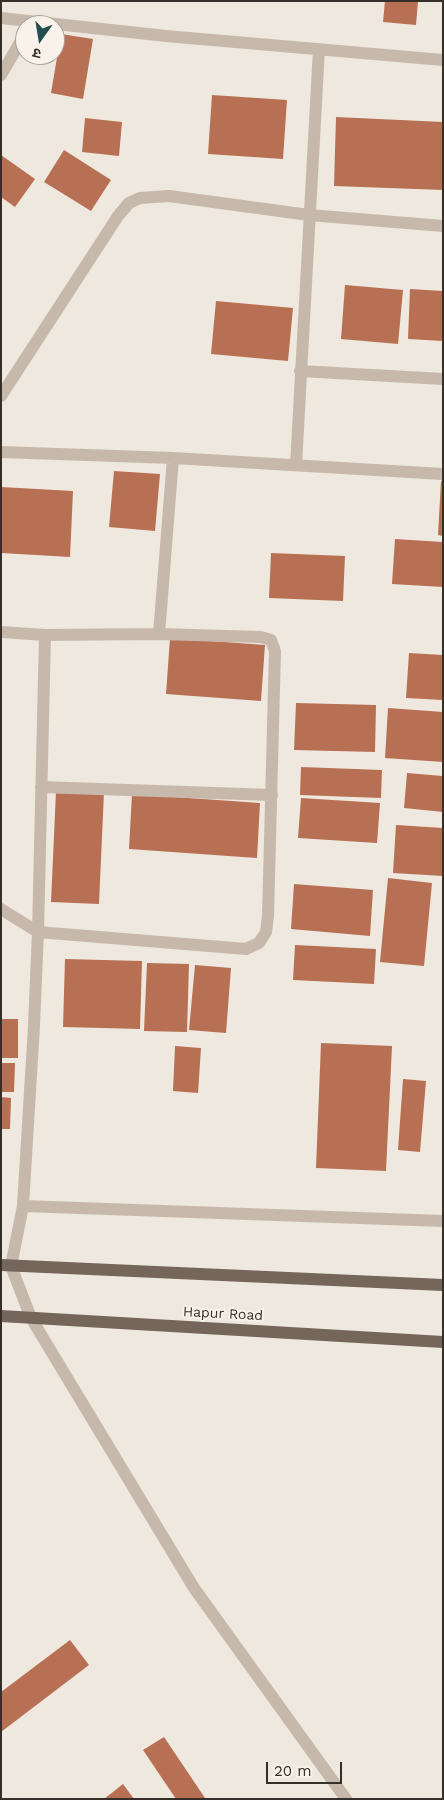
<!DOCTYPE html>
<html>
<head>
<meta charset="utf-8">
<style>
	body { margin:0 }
	#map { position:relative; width:444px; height:1800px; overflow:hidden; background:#efe8de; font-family:"Work Sans","Noto Sans Devanagari",sans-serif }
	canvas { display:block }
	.frame { position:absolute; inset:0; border:2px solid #352e29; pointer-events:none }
	.north { position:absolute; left:15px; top:15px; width:50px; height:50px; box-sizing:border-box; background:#f8f2ea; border:1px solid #aaa49d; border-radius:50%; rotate:193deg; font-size:14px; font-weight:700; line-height:20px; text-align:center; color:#352e29 }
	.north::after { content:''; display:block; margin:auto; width:18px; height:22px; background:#244d52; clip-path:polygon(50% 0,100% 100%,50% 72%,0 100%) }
	.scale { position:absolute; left:266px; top:1762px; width:76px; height:22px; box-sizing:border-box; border:2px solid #352e29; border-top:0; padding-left:6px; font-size:15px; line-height:18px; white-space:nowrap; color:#352e29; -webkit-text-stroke:4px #f8f2ea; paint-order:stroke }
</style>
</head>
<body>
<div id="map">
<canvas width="444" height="1800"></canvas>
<div class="frame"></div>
<div class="north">उ</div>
<div class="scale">20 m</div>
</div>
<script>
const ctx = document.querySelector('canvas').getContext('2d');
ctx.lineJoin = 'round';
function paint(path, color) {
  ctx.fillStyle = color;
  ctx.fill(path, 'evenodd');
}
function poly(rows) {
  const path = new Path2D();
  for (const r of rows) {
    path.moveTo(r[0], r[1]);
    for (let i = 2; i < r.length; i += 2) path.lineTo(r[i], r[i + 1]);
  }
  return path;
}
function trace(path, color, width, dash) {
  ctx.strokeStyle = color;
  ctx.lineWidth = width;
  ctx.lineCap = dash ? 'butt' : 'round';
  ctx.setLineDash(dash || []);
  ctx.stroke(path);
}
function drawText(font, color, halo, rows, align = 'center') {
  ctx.font = font + ' "Work Sans",sans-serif';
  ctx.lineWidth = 4;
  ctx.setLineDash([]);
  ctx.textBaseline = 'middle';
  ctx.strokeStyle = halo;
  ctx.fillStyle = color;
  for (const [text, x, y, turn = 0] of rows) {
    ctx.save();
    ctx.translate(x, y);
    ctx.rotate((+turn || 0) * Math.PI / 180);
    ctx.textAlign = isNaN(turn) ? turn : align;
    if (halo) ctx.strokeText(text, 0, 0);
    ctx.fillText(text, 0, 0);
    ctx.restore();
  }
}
const building = poly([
	[385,1,418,1,416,25,383,22],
	[61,34,93,39,83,99,51,93],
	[212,95,287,100,283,159,208,154],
	[336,117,443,122,443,190,334,186],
	[85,118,122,122,119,156,82,152],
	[64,150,111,180,91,211,44,182],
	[1,155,35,179,15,207,1,197],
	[345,285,403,290,398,344,341,339],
	[410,289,443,291,443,341,408,339],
	[216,301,293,308,288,361,211,354],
	[114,471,160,474,155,531,109,527],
	[441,481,443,481,443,536,438,535],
	[1,487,73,491,70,557,1,553],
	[395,539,443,542,443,587,392,584],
	[271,553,345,556,343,601,269,598],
	[170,638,265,645,261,701,166,694],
	[409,653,443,655,443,700,406,698],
	[296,703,376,705,375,752,294,750],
	[388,708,443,712,443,762,385,758],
	[301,767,382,770,381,798,300,795],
	[407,773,443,776,443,812,404,808],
	[56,791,104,792,99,904,51,902],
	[132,794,260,803,257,858,129,849],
	[301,798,380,803,377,843,298,838],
	[396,825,443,828,443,876,393,873],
	[388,878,432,883,424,966,380,962],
	[294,884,373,890,370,936,291,929],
	[295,945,376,949,374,984,293,980],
	[65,959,142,961,140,1029,63,1027],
	[147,963,189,964,187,1032,144,1031],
	[195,965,231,968,226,1033,189,1030],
	[1,1019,18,1019,18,1058,1,1058],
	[321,1043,392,1046,386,1171,316,1168],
	[175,1046,201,1048,198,1093,173,1091],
	[1,1063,15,1063,14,1092,1,1092],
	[403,1079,426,1081,420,1152,398,1150],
	[1,1097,11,1098,10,1129,1,1129],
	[70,1640,89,1665,1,1732,1,1692],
	[164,1737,205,1798,176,1799,143,1750],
	[123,1784,134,1799,104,1799]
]);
const minor = poly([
	[1,18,166,36,443,60],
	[1,75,25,34],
	[300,371,443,379],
	[1,396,118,216,129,203,140,198,169,196,309,215,443,226],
	[1,452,173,458,443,474],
	[296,465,319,49],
	[1,632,45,635,159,634,261,637,271,640,275,651,268,916,266,932,259,943,246,949,38,932,1,909],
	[159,634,173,458],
	[45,635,38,932,34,1026,23,1206,11,1266,31,1318,194,1588,346,1799],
	[41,787,272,795],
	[23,1206,443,1221]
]);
const major = poly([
	[1,1265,443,1285],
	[1,1316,443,1342]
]);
const streetNames = [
	["Hapur Road",223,1314,3]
];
paint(building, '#b87054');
trace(minor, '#c6b9ab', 12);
trace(major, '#75665c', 12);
drawText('14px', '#352e29', '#f8f2ea', streetNames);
</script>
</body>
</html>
